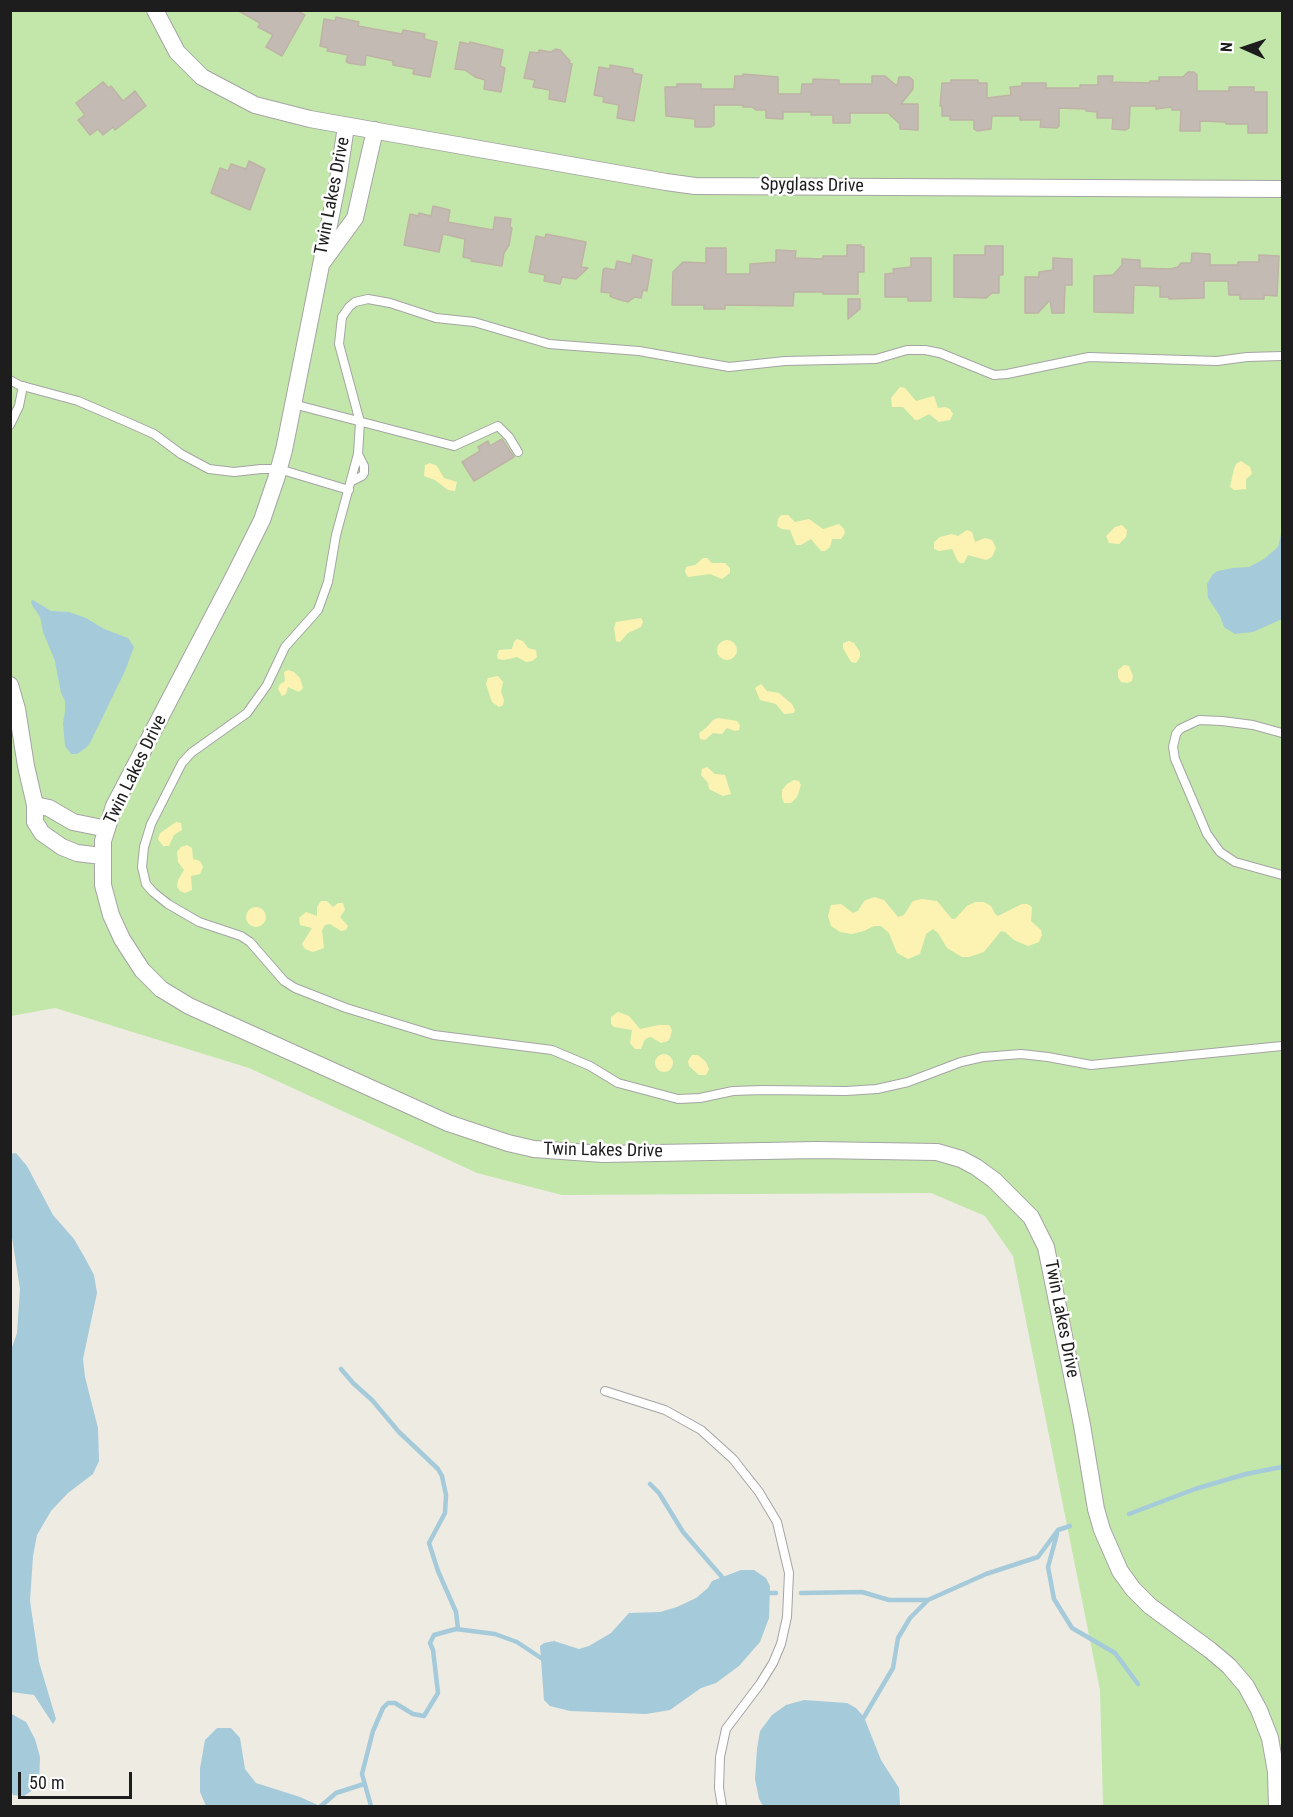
<!DOCTYPE html>
<html>
<head>
<meta charset="utf-8">
<style>
	body { margin:0 }
	#map { position:relative; width:1293px; height:1817px; overflow:hidden; background:#eeebe3; font-family:"Roboto Condensed",sans-serif }
	canvas { display:block }
	.frame { position:absolute; inset:0; border:12px solid #1d1d1d; pointer-events:none }
	.north { position:absolute; left:1215px; top:18px; width:60px; height:60px; -webkit-text-stroke:4px #fff; paint-order:stroke; rotate:273deg; font-size:16px; font-weight:700; line-height:24px; text-align:center; color:#1d1d1d }
	.north::after { content:''; display:block; margin:auto; width:21px; height:27px; background:#1d1d1d; clip-path:polygon(50% 0,100% 100%,50% 72%,0 100%) }
	.scale { position:absolute; left:18px; top:1772px; width:114px; height:27px; box-sizing:border-box; border:3px solid #1d1d1d; border-top:0; padding-left:8px; font-size:18px; line-height:21px; white-space:nowrap; color:#1d1d1d; -webkit-text-stroke:4px #fff; paint-order:stroke }
</style>
</head>
<body>
<div id="map">
<canvas width="1293" height="1817"></canvas>
<div class="frame"></div>
<div class="north">N</div>
<div class="scale">50 m</div>
</div>
<script>
const ctx = document.querySelector('canvas').getContext('2d');
ctx.lineJoin = 'round';
function paint(path, color) {
  ctx.fillStyle = color;
  ctx.fill(path, 'evenodd');
}
function poly(rows) {
  const path = new Path2D();
  for (const r of rows) {
    if (r.length === 3) {
      path.moveTo(r[0] + r[2], r[1]);
      path.arc(r[0], r[1], r[2], 0, 2 * Math.PI);
      continue;
    }
    path.moveTo(r[0], r[1]);
    for (let i = 2; i < r.length; i += 2) path.lineTo(r[i], r[i + 1]);
  }
  return path;
}
function trace(path, color, width, dash) {
  ctx.strokeStyle = color;
  ctx.lineWidth = width;
  ctx.lineCap = dash ? 'butt' : 'round';
  ctx.setLineDash(dash || []);
  ctx.stroke(path);
}
function drawText(font, color, halo, rows, align = 'center') {
  ctx.font = font + ' "Roboto Condensed",sans-serif';
  ctx.lineWidth = 5;
  ctx.setLineDash([]);
  ctx.textBaseline = 'middle';
  ctx.strokeStyle = halo;
  ctx.fillStyle = color;
  for (const [text, x, y, turn = 0] of rows) {
    ctx.save();
    ctx.translate(x, y);
    ctx.rotate((+turn || 0) * Math.PI / 180);
    ctx.textAlign = isNaN(turn) ? turn : align;
    if (halo) ctx.strokeText(text, 0, 0);
    ctx.fillText(text, 0, 0);
    ctx.restore();
  }
}
const grass = poly([
	[11,11,1282,11,1282,1806,1101,1806,1103,1805,1100,1690,1013,1256,985,1216,931,1193,562,1195,477,1173,249,1068,55,1008,11,1016]
]);
const sand = poly([
	[900,387,905,388,916,401,934,396,938,408,945,407,950,409,953,414,950,420,939,422,929,414,918,420,915,420,903,407,892,407,891,398],
	[1241,461,1250,467,1252,474,1246,479,1246,489,1234,490,1230,487,1234,469,1236,464],
	[430,463,437,466,444,478,457,482,455,491,448,490,435,480,424,476,425,465],
	[781,515,788,515,795,522,809,519,823,529,839,524,844,529,845,533,841,539,832,539,830,547,825,551,821,551,811,539,801,545,796,545,790,530,782,529,777,526,778,519],
	[1122,525,1127,530,1126,537,1119,544,1109,543,1106,536,1115,527],
	[967,530,972,532,975,542,985,538,992,540,996,548,992,557,986,560,968,555,964,563,960,563,957,560,952,549,939,551,934,549,934,542,940,537,952,534,958,536],
	[703,558,707,558,712,563,725,563,730,568,730,573,722,579,710,574,688,577,685,572,686,567,695,565],
	[641,618,643,622,641,627,628,633,620,642,616,641,614,628,616,622],
	[517,639,523,641,528,648,536,650,537,657,532,661,526,662,517,657,504,660,498,659,497,655,499,650,512,649,514,642],
	[727,650,10],
	[849,641,854,643,860,652,860,657,856,663,851,662,843,648,843,643],
	[1124,665,1129,666,1133,676,1132,681,1127,683,1121,682,1118,677,1118,670],
	[288,670,294,672,300,678,303,688,299,692,288,687,286,694,282,696,278,689,280,684,285,681,284,672],
	[498,676,503,682,501,692,504,700,503,705,499,707,492,702,486,684,488,678],
	[761,684,767,691,779,693,792,704,795,710,794,713,784,714,776,704,760,700,755,688],
	[718,718,737,721,740,725,739,730,735,731,727,728,722,734,713,733,705,740,700,739,699,733,706,728,713,720],
	[707,767,715,774,725,775,731,794,723,796,709,789,708,783,701,775,702,769],
	[794,780,799,781,801,785,797,797,791,803,784,803,782,798,782,790,787,784],
	[176,822,181,823,182,830,174,835,169,846,163,846,158,839,160,833],
	[187,845,192,848,193,859,200,861,203,867,200,874,191,876,192,890,185,893,180,891,177,887,178,880,184,870,178,862,177,852,181,847],
	[874,897,884,900,898,917,904,915,913,901,922,899,937,901,952,919,955,919,967,906,975,902,984,902,991,906,995,914,998,916,1022,904,1027,904,1032,907,1031,921,1041,930,1042,935,1039,942,1028,946,1014,940,1005,932,1001,931,984,952,969,957,962,957,947,948,938,933,933,929,926,934,920,954,908,959,897,953,889,933,881,926,874,926,864,931,852,934,840,932,831,926,828,916,831,905,841,904,853,913,858,911,864,901],
	[321,901,327,901,333,907,338,903,343,903,345,910,340,917,348,926,346,930,341,931,330,924,325,925,322,930,324,948,313,952,305,949,302,944,312,928,300,925,299,918,306,912,317,916,317,907],
	[256,917,10],
	[618,1012,629,1016,640,1029,659,1025,669,1025,672,1030,670,1038,668,1041,661,1043,651,1037,647,1038,644,1041,641,1049,635,1049,630,1043,632,1030,614,1027,611,1024,611,1017],
	[664,1063,9],
	[692,1055,698,1055,706,1062,709,1069,706,1075,699,1075,689,1066,688,1061]
]);
const water = poly([
	[1282,530,1282,619,1253,632,1235,634,1224,627,1220,616,1208,598,1207,584,1213,574,1218,571,1233,568,1249,567,1264,559,1278,547],
	[33,600,51,611,69,612,86,618,104,629,128,638,134,647,125,671,91,741,87,747,77,754,71,754,65,746,63,723,65,712,65,701,61,693,55,661,43,632,40,617,32,605,31,601],
	[16,1153,27,1166,53,1215,74,1239,85,1258,94,1275,97,1293,83,1359,85,1377,98,1428,99,1461,93,1474,68,1493,51,1511,37,1535,33,1556,30,1601,39,1662,56,1719,53,1724,34,1695,11,1692,10,1353,17,1333,20,1289,11,1231,10,1154],
	[741,1570,754,1570,766,1578,770,1586,769,1618,760,1642,739,1666,716,1683,701,1688,670,1710,646,1714,570,1711,550,1706,544,1700,540,1646,544,1643,554,1641,579,1649,589,1646,611,1633,629,1613,660,1612,677,1607,696,1598,708,1588,712,1581],
	[804,1700,847,1703,856,1708,864,1717,881,1760,899,1788,900,1806,763,1806,759,1799,755,1779,757,1749,760,1731,772,1715,786,1705],
	[10,1713,26,1722,35,1739,40,1757,39,1786,24,1796,13,1795,11,1790],
	[217,1728,231,1728,240,1738,245,1769,256,1783,300,1797,320,1806,206,1806,200,1792,200,1768,205,1740]
]);
const stream = poly([
	[341,1369,353,1383,372,1400,399,1432,438,1469,442,1476,446,1495,445,1513,429,1543,438,1571,456,1612,458,1629],
	[650,1484,659,1493,683,1532,722,1577],
	[1129,1514,1195,1489,1246,1474,1282,1467],
	[1057,1534,1048,1567,1054,1599,1072,1628,1115,1653,1138,1684],
	[770,1593,776,1593],
	[801,1593,862,1592,889,1600,928,1600],
	[864,1717,893,1668,898,1638,910,1618,928,1600,986,1574,1038,1557,1058,1530,1070,1526],
	[321,1806,336,1793,364,1784],
	[371,1806,362,1774,373,1731,383,1708,388,1703,395,1703,413,1714,424,1716,438,1693,433,1650,430,1643,434,1635,456,1629,495,1634,517,1642,541,1658]
]);
const building = poly([
	[237,10,296,10,305,15,282,56,266,47,273,35,258,27,260,23,237,10],
	[336,17,359,22,358,26,402,34,403,30,425,34,424,39,437,42,430,77,413,74,414,69,393,65,393,61,366,55,365,65,362,65,348,63,346,61,348,55,327,51,328,48,320,46,324,19,335,21,336,17],
	[460,42,469,44,470,42,503,50,500,66,505,68,501,92,484,89,485,80,475,77,465,70,455,69,460,42],
	[556,49,560,50,570,61,569,63,572,64,565,102,549,99,550,90,533,87,535,80,524,78,530,52,539,53,539,50,551,52,556,49],
	[610,65,633,69,633,73,642,75,634,121,617,118,619,105,603,102,604,97,594,95,599,67,610,69,610,65],
	[1188,72,1194,72,1197,75,1197,91,1229,91,1229,87,1254,87,1254,92,1267,92,1267,133,1248,133,1248,124,1226,124,1226,122,1200,121,1200,131,1180,131,1181,110,1172,110,1171,107,1156,109,1156,106,1130,106,1129,128,1126,130,1112,129,1113,118,1097,118,1097,112,1086,111,1086,109,1059,108,1059,126,1057,128,1040,127,1041,120,1020,120,1020,116,992,116,991,129,977,131,974,129,974,120,950,120,950,116,942,116,942,106,940,106,942,83,951,83,951,80,978,80,978,83,987,83,987,98,1011,95,1010,87,1022,86,1022,83,1046,83,1046,88,1080,88,1080,85,1098,85,1098,76,1113,76,1112,82,1150,83,1150,81,1159,81,1159,77,1183,77,1188,72],
	[743,74,778,77,778,94,801,94,802,84,813,84,813,79,839,80,839,84,872,84,872,76,885,76,897,86,899,77,909,77,913,80,913,89,901,104,918,104,918,130,900,129,900,124,888,113,850,113,850,123,833,123,833,115,811,115,811,112,783,112,783,119,766,118,766,110,756,110,752,107,743,107,743,105,714,105,714,125,711,127,695,127,695,119,666,116,665,87,677,87,677,84,701,84,701,89,734,89,735,76,743,76,743,74],
	[103,82,109,88,111,86,123,101,135,91,146,106,115,130,113,127,103,135,98,129,90,135,78,120,85,115,76,103,103,82],
	[249,161,265,169,250,210,211,193,220,168,228,171,231,164,246,169,249,161],
	[433,206,450,210,448,222,493,230,495,217,511,219,510,227,512,228,509,245,504,253,502,266,471,261,472,259,463,257,465,239,443,234,439,252,404,245,410,214,418,216,419,213,431,216,433,206],
	[546,234,586,242,581,267,588,268,576,279,562,277,560,284,544,281,545,275,529,272,536,236,545,238,546,234],
	[847,245,861,245,861,247,864,247,864,272,858,272,858,294,823,294,823,292,794,292,793,306,725,305,725,309,704,309,704,305,672,305,673,272,683,262,706,263,706,248,726,248,726,274,750,274,750,264,776,262,776,250,796,251,795,258,823,259,823,256,847,256,847,245],
	[985,246,1003,246,1003,275,999,275,999,293,992,293,986,298,954,297,954,255,985,255,985,246],
	[1192,253,1210,254,1210,265,1238,265,1238,262,1259,262,1259,255,1279,256,1277,296,1264,295,1264,299,1240,299,1240,295,1229,295,1228,281,1204,281,1204,298,1169,299,1169,297,1160,297,1160,286,1134,285,1133,313,1094,312,1094,276,1113,275,1122,265,1122,259,1140,260,1140,268,1170,269,1178,267,1181,263,1191,263,1192,253],
	[633,255,652,260,647,291,643,290,641,298,635,297,628,302,614,298,610,296,611,293,601,292,603,270,605,268,615,270,617,261,631,264,633,255],
	[911,258,931,258,931,301,908,301,908,297,885,297,885,274,894,273,893,269,911,267,911,258],
	[1053,258,1072,259,1072,285,1065,285,1064,313,1052,313,1050,300,1038,313,1025,313,1025,277,1039,277,1039,272,1053,270,1053,258],
	[848,299,860,299,860,309,848,319,848,299],
	[502,439,514,457,474,481,462,462,480,451,478,447,488,441,490,446,502,439]
]);
const lane = poly([
	[1282,356,1247,357,1217,361,1089,357,1007,374,994,375,940,353,925,350,907,350,876,359,785,361,729,367,639,351,549,344,474,322,436,318,390,303,368,299,355,302,349,307,342,317,339,344,360,422,358,454,336,535,328,582,318,610,285,647,267,685,247,713,191,753,182,763,151,824,144,847,142,867,146,884,153,892,168,904,199,922,241,936,250,942,284,981,295,988,346,1008,434,1035,552,1050,590,1066,618,1083,678,1099,700,1098,733,1091,763,1090,846,1091,877,1089,908,1082,961,1062,983,1057,1021,1054,1048,1057,1091,1065,1282,1046],
	[10,380,19,385,78,401,127,422,154,434,181,454,209,469,234,472,261,469,279,469,349,490],
	[293,404,454,446,498,426,509,437,518,452],
	[10,425,19,406,23,386],
	[352,481,362,476,364,473,364,466,358,454],
	[1282,733,1253,725,1222,721,1199,720,1180,729,1176,734,1173,747,1175,759,1207,834,1220,852,1235,862,1282,875],
	[605,1391,665,1410,701,1430,733,1459,759,1492,777,1522,789,1573,787,1617,781,1644,773,1663,760,1684,726,1729,720,1757,719,1788,722,1806]
]);
const street = poly([
	[155,10,177,52,202,77,255,105,310,119,666,182,695,186,1282,189],
	[346,126,338,180,284,450,276,479,262,520,234,576,114,806,103,841,103,885,111,915,122,939,142,970,161,989,189,1006,448,1123,508,1143,534,1149,603,1154,817,1150,937,1152,961,1159,976,1167,994,1180,1031,1217,1046,1247,1082,1425,1096,1509,1102,1530,1120,1571,1133,1589,1150,1606,1210,1650,1229,1666,1246,1686,1259,1710,1270,1738,1276,1772,1277,1806],
	[322,263,355,218,375,130],
	[10,685,17,709,26,766,35,805,35,822,42,833,62,847,77,853,102,856],
	[35,805,49,808,73,822,107,829]
]);
const streetNames = [
	["Spyglass Drive",812,186,1],
	["Twin Lakes Drive",333,196,-79],
	["Twin Lakes Drive",136,770,-64],
	["Twin Lakes Drive",603,1151,1],
	["Twin Lakes Drive",1061,1319,79]
];
paint(grass, '#c3e7aa');
paint(sand, '#fcf3b3');
paint(water, '#a5cada');
trace(stream, '#a5cada', 4.5);
paint(building, '#c2bab3');
trace(building, '#bfb3a6', 1.5);
trace(lane, '#a4a4a4', 10);
trace(street, '#a4a4a4', 18);
trace(lane, '#fff', 8);
trace(street, '#fff', 16);
drawText('18px', '#1d1d1d', '#fff', streetNames);
</script>
</body>
</html>
